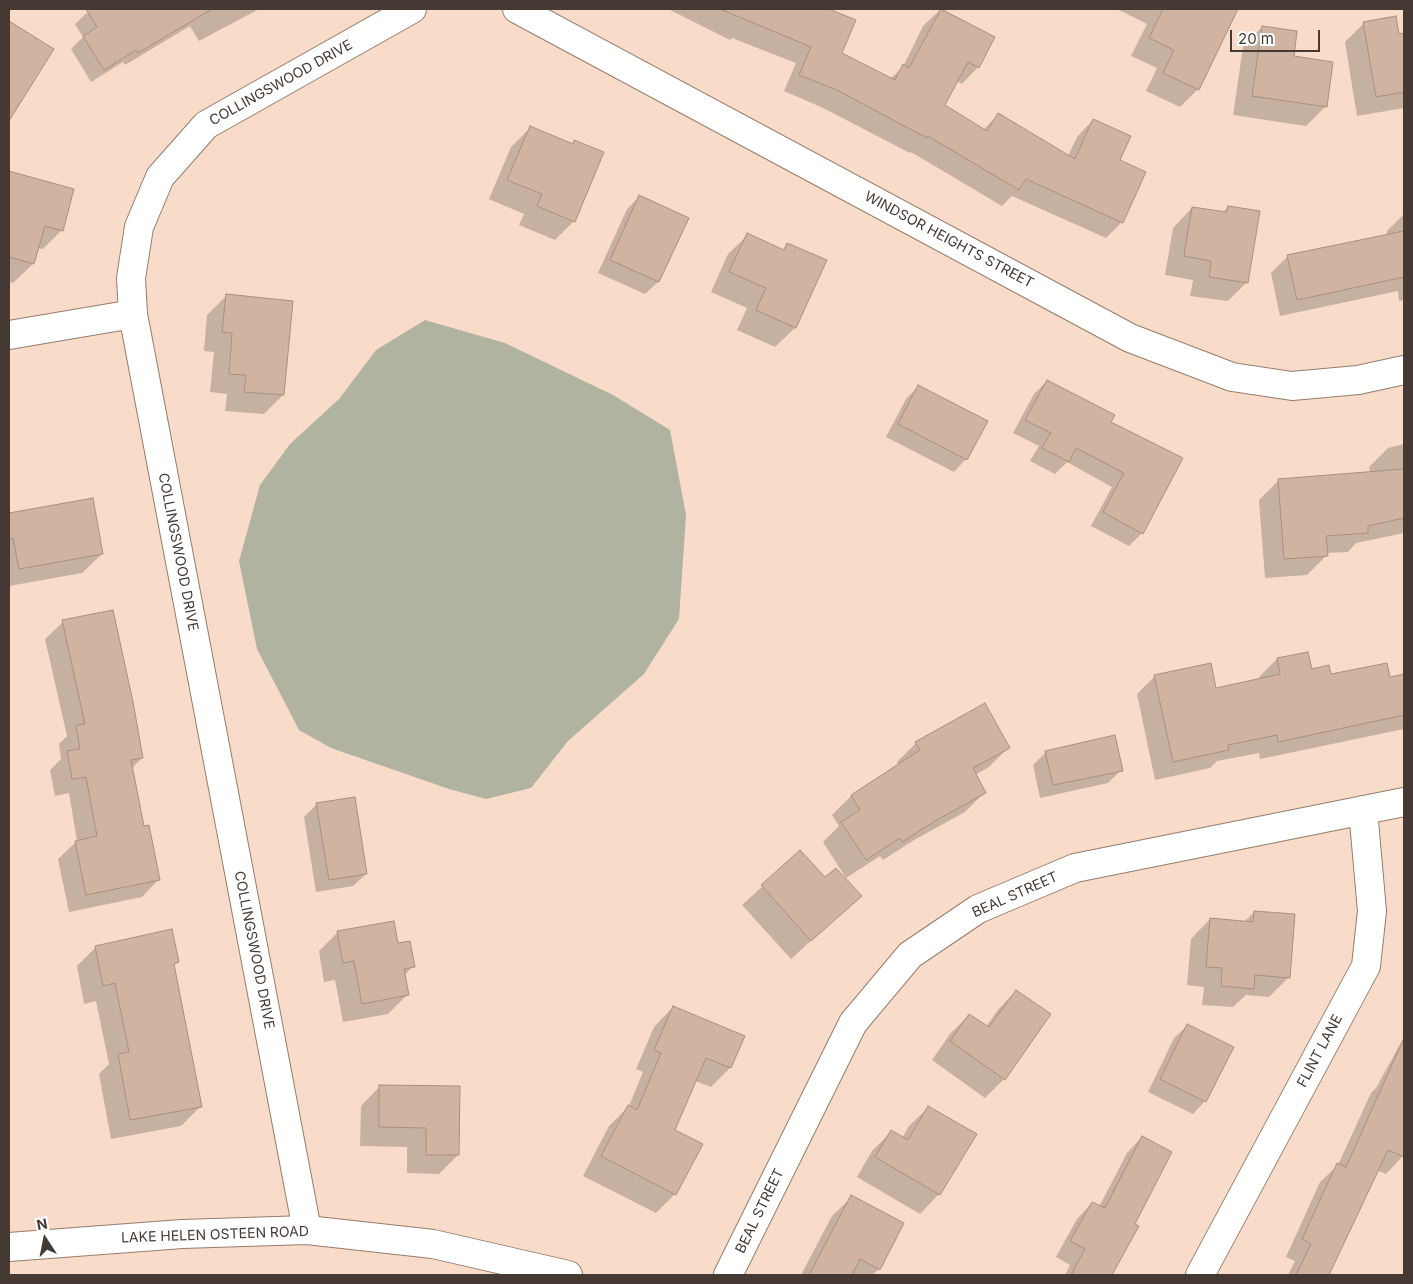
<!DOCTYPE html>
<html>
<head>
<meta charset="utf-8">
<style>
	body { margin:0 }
	#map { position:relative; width:1413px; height:1284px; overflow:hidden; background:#f8dcc9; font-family:Inter,sans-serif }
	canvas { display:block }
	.frame { position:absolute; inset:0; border:10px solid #453a33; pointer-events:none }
	.north { position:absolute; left:20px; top:1214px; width:50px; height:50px; -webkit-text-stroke:4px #fff; paint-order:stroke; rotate:349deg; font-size:14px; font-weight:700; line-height:20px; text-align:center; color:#453a33 }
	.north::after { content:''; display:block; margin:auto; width:18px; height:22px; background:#453a33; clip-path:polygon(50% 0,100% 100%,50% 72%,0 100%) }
	.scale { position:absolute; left:1230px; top:30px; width:90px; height:22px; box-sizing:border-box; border:2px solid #453a33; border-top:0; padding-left:6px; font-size:15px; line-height:18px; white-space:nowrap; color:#453a33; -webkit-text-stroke:4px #fff; paint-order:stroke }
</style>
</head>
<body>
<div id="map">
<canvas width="1413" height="1284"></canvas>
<div class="frame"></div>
<div class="north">N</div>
<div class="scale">20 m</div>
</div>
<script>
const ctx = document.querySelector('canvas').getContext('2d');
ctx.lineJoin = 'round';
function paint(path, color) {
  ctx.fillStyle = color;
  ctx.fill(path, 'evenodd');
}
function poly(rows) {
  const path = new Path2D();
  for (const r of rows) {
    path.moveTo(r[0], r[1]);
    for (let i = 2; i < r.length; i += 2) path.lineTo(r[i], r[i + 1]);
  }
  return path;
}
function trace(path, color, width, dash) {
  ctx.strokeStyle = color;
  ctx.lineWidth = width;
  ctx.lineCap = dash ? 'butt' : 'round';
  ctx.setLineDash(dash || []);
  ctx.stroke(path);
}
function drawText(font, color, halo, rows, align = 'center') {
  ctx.font = font + ' Inter,sans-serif';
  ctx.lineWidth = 4.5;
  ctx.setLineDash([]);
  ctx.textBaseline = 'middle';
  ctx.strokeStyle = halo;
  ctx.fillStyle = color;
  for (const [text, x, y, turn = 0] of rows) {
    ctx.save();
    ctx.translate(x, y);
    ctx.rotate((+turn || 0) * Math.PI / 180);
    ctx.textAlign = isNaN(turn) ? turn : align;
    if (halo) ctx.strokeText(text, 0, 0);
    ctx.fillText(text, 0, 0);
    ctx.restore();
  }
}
const green = poly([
	[425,320,505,343,613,395,670,430,686,515,679,619,644,674,568,741,531,788,486,799,449,789,331,748,299,730,257,649,239,561,260,485,290,444,339,399,376,350]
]);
const shadow = poly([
	[91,9,259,9,199,41,190,26,125,65,123,62,91,82,71,49,83,37,75,24],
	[668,9,826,9,854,20,841,54,890,79,903,67,923,26,940,10,994,37,978,67,962,84,957,81,943,105,983,130,998,115,1068,156,1077,137,1093,120,1118,161,1122,222,1106,238,1012,196,1002,206,911,152,910,153,821,107,784,91,796,63,732,38,730,40],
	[1117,9,1237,9,1198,89,1180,107,1146,91,1157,68,1131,56,1147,24],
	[9,22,53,50,9,119],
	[1364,23,1398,35,1404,34,1404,108,1357,116,1345,42],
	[1262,27,1326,106,1306,126,1233,115,1243,47],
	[530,128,572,145,575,142,574,221,555,240,519,225,524,214,489,199,511,147],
	[9,173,73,190,62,230,43,249,37,248,33,264,13,283,9,282],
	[640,196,658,282,645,294,598,273,627,209],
	[1228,207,1247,282,1228,301,1190,296,1193,280,1165,275,1173,228,1192,208,1222,213],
	[1404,214,1404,300,1399,301,1398,291,1280,316,1271,273,1288,256,1387,236,1387,231],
	[748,235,782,250,788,244,825,261,795,328,775,347,737,330,747,308,711,292,728,254],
	[226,296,283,395,264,414,225,411,227,394,210,392,214,352,204,351,207,315],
	[1047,381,1109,422,1142,533,1129,546,1091,526,1112,487,1067,462,1055,474,1030,461,1039,446,1013,433,1034,394],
	[918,387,966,459,954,472,886,437,906,399],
	[1404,444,1404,533,1356,543,1348,552,1326,553,1327,555,1307,575,1265,578,1259,500,1278,481,1370,473,1369,467,1388,448],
	[92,499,102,554,82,573,9,586,9,514],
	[63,622,142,758,132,768,143,827,159,879,142,897,69,912,58,859,77,841,69,793,55,796,50,770,61,759,59,744,67,736,45,639],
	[1277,659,1330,675,1389,678,1404,675,1404,729,1260,759,1259,753,1217,761,1210,768,1155,780,1137,694,1155,676,1215,689,1260,680,1259,677],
	[916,743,1008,748,989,767,975,775,985,792,965,812,914,840,883,860,880,856,846,878,823,842,839,826,832,815,851,796,898,765,897,762],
	[1046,752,1121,770,1108,783,1040,798,1033,765],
	[317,804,366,874,353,886,316,892,304,817],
	[800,852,825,879,860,896,791,959,742,905],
	[1254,912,1288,978,1269,997,1246,995,1233,1007,1202,1005,1204,987,1187,985,1191,939,1210,919,1244,922],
	[338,932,397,944,413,966,404,976,407,995,388,1014,343,1022,335,980,324,982,319,951],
	[96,947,178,962,173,966,200,1107,181,1126,111,1139,99,1074,109,1064,96,1001,84,1004,77,966],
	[1016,991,1004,1079,985,1098,932,1060,950,1034,969,1015,986,1027,997,1011],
	[673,1007,743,1037,730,1068,711,1087,695,1081,674,1131,675,1194,656,1213,583,1176,609,1126,629,1106,643,1072,636,1069,654,1027],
	[1187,1026,1205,1101,1193,1114,1148,1092,1174,1038],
	[1404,1037,1403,1156,1386,1174,1377,1170,1328,1275,1288,1275,1295,1261,1286,1257,1320,1182,1338,1165,1371,1093,1376,1088],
	[380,1086,458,1155,439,1174,407,1173,407,1147,360,1146,361,1106],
	[929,1107,939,1194,920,1214,857,1177,872,1151,891,1132,902,1138,909,1126],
	[1142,1137,1133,1224,1137,1227,1111,1275,1065,1275,1070,1265,1056,1257,1077,1219,1092,1203,1099,1207,1127,1153],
	[852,1197,879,1269,872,1275,801,1275,832,1216]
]);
const building = poly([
	[86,9,212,9,138,53,136,50,104,70,83,36,97,27,86,9],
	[720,9,829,9,856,20,842,53,895,80,903,64,909,68,941,9,995,37,979,68,968,62,945,105,987,131,998,113,1075,159,1093,119,1131,136,1120,160,1146,172,1123,223,1026,179,1019,190,928,136,927,138,837,90,799,75,811,47,720,9],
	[1163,9,1238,9,1199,90,1163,73,1174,50,1149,38,1163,9],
	[1396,16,1399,34,1404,33,1404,92,1376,97,1363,22,1396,16],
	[9,21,54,49,9,121,9,21],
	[1262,26,1297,31,1294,56,1333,62,1327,107,1252,96,1262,26],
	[530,126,573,144,574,140,604,152,575,222,537,206,542,194,507,180,530,126],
	[9,171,74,189,63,231,45,226,34,264,9,257,9,171],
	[639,195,689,218,659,282,610,260,639,195],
	[1228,206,1260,211,1248,283,1209,277,1211,261,1184,256,1192,207,1227,212,1228,206],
	[1404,231,1404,277,1297,300,1287,255,1404,231],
	[747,233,784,250,787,243,827,260,796,328,756,310,766,288,729,272,747,233],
	[226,294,293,301,284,395,244,392,246,375,229,374,232,333,222,332,226,294],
	[1047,380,1115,415,1111,422,1183,458,1143,534,1103,512,1124,473,1076,448,1069,462,1042,448,1051,433,1025,420,1047,380],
	[918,385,988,421,967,460,898,424,918,385],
	[1404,469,1404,518,1368,526,1368,533,1326,536,1328,556,1284,559,1278,479,1404,469],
	[93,498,103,554,19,569,13,538,9,539,9,513,93,498],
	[113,610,133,702,143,758,131,760,144,826,149,825,160,880,86,895,75,841,97,836,86,777,72,779,67,751,80,749,76,725,85,724,62,620,113,610],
	[1308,652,1312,669,1329,665,1331,674,1387,663,1390,677,1404,674,1404,715,1278,742,1277,735,1228,745,1229,750,1173,762,1154,675,1211,663,1216,688,1280,674,1277,658,1308,652],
	[985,703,1010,748,973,768,986,793,935,821,902,842,900,838,866,860,841,822,860,810,851,795,920,750,915,742,985,703],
	[1115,735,1123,771,1053,785,1045,751,1115,735],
	[355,797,367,874,329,880,316,803,355,797],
	[800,850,825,877,836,868,862,896,811,941,761,885,800,850],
	[1254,911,1295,914,1290,978,1255,975,1254,989,1221,986,1222,968,1206,967,1210,918,1253,922,1254,911],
	[394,921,398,943,410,941,415,967,404,969,409,995,362,1004,354,961,343,963,337,931,394,921],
	[172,929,179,962,174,964,202,1107,130,1120,118,1054,129,1052,115,983,103,986,95,946,172,929],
	[1016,990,1051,1014,1005,1080,950,1041,969,1014,989,1027,1016,990],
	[673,1006,745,1036,731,1068,706,1058,675,1130,703,1144,676,1195,601,1156,628,1105,637,1110,661,1053,654,1050,673,1006],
	[1187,1024,1234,1047,1206,1102,1160,1079,1187,1024],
	[1404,1038,1404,1157,1388,1150,1329,1275,1296,1275,1311,1244,1302,1239,1337,1163,1346,1167,1404,1038],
	[379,1085,460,1086,459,1155,426,1155,426,1128,379,1127,379,1085],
	[928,1106,977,1134,940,1195,875,1157,891,1130,908,1140,928,1106],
	[1142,1136,1172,1152,1135,1224,1139,1226,1112,1275,1071,1275,1085,1249,1070,1241,1092,1202,1105,1208,1142,1136],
	[851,1195,904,1223,880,1270,860,1259,852,1275,809,1275,851,1195]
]);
const street = poly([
	[517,9,1130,338,1232,377,1292,386,1358,380,1404,370],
	[9,335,133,314],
	[307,1230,133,314,131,278,139,227,160,177,206,125,412,9],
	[728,1275,853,1023,910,955,978,909,1075,868,1404,802],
	[1200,1275,1366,966,1372,911,1363,810]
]);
const secondary = poly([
	[9,1247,182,1234,307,1230,433,1244,568,1275]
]);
const streetNames = [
	["COLLINGSWOOD DRIVE",281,83,-29],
	["WINDSOR HEIGHTS STREET",949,240,28],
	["COLLINGSWOOD DRIVE",178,552,79],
	["BEAL STREET",1015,895,-24],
	["COLLINGSWOOD DRIVE",254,950,79],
	["FLINT LANE",1320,1051,-62],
	["BEAL STREET",760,1211,-64],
	["LAKE HELEN OSTEEN ROAD",215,1235,-2]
];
paint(green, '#b1b3a1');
paint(shadow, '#0003');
paint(building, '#d0b4a1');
trace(building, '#a88f7d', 1);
trace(street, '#967d6c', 30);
trace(secondary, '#967d6c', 30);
trace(street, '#fff', 28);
trace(secondary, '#fff', 28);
drawText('14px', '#453a33', '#fff', streetNames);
</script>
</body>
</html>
